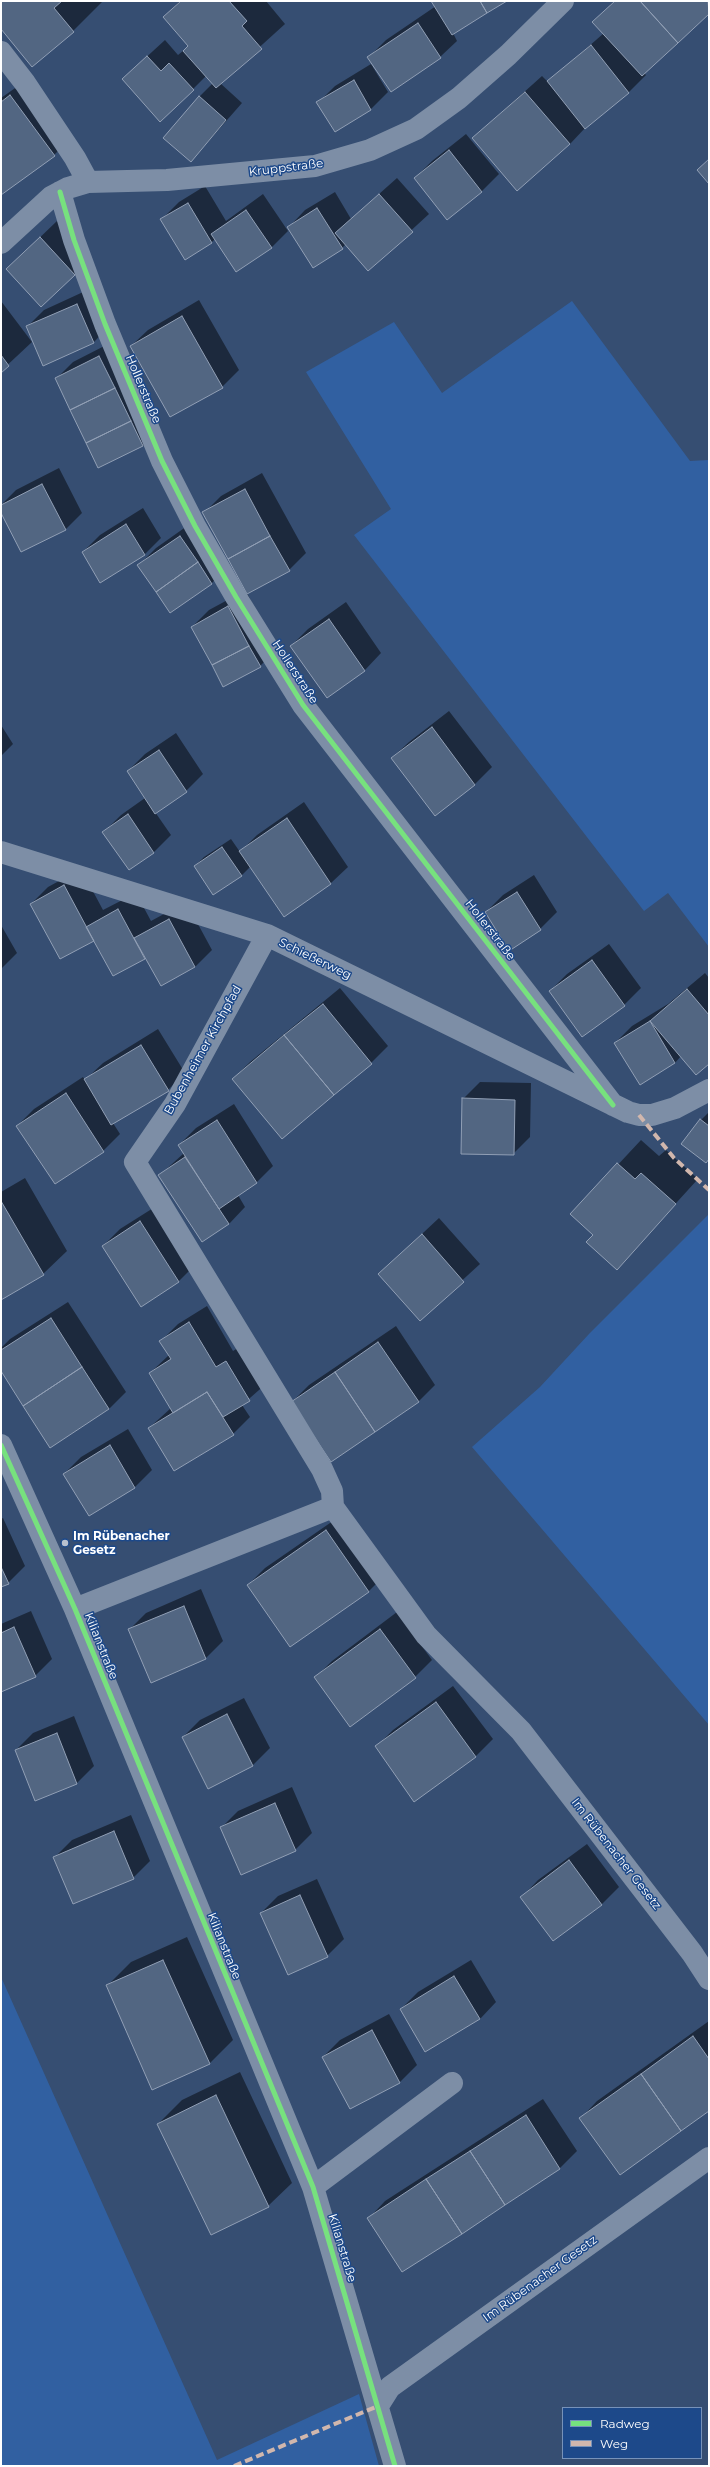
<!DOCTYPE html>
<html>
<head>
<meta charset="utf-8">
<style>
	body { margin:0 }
	#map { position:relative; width:710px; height:2467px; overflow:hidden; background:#364e72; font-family:Montserrat,sans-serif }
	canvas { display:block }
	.frame { position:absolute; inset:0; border:2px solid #fff; pointer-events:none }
	.legend { position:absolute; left:562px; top:2407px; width:140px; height:52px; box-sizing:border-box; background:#1d498a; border:1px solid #7792b9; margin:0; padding:5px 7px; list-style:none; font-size:12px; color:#fff }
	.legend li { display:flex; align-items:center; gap:8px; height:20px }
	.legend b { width:20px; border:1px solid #7792b9 }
</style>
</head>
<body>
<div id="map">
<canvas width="710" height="2467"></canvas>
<div class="frame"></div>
<ul class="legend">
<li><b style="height:5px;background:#77e17e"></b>Radweg</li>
<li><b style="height:5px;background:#d1b7ad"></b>Weg</li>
</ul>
</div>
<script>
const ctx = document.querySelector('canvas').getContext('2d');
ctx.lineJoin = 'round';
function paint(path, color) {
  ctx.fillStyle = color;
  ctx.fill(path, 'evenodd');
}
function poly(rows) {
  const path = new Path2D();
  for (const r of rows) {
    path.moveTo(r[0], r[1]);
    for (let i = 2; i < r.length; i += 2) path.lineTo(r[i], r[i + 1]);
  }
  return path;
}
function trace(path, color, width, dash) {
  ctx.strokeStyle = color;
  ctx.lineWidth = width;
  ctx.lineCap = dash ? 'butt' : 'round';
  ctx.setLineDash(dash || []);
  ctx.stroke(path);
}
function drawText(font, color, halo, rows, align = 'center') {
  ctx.font = font + ' Montserrat,sans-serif';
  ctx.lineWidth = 3;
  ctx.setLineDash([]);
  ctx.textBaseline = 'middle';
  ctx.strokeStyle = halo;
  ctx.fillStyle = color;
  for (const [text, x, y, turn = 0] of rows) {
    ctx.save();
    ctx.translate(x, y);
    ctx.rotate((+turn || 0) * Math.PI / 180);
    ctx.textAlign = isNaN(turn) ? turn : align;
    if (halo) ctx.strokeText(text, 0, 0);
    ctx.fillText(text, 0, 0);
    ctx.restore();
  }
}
const green = poly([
	[572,301,690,461,709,460,709,947,668,893,644,911,354,535,391,509,306,372,394,322,442,393],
	[709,1214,709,1725,472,1447,540,1387,589,1334],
	[1,1977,217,2460,359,2394,379,2466,1,2466]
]);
const shadow = poly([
	[1,1,103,1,73,31,1,28],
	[180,1,266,1,285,24,220,83,242,103,191,161,199,97,213,83,206,76,193,89,141,62,165,40,178,55,189,46,164,17],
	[432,1,505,1,453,33,457,41,440,57,369,57,386,40,436,6],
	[615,1,709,1,709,12,644,73,646,75,629,92,586,127,570,144,473,138,542,76,548,82,604,33,610,5],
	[371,64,388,92,371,109,335,131,318,103,335,86],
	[28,79,71,138,54,155,1,194,1,98],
	[466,134,499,174,482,191,447,219,415,178,432,161],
	[397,178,429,214,368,270,346,244,342,248,289,227,305,210,335,192,351,219],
	[205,186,226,221,263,194,288,231,271,248,215,239,211,243,162,219,179,202],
	[57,221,91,258,75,275,7,269],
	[94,287,110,325,94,342,44,364,27,327,44,310],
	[199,300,239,370,222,387,131,346,148,330],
	[1,301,32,342,1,371],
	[116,340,160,429,143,446,56,379,73,362],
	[59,468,82,513,65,530,1,510,1,505,16,490],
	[262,473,306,553,289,570,247,593,265,628,269,657,260,666,192,627,209,610,246,590,204,513,221,496],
	[143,508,161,538,144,555,83,552,100,535],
	[197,519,220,574,212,583,170,612,139,565,156,548],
	[346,602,381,653,365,670,291,646,308,629],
	[449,711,492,767,475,784,435,814,392,758,409,742],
	[1,725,13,744,1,756],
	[176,733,203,774,186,791,155,812,171,835,154,852,130,869,104,832,121,815,145,798,128,771,145,754],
	[304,802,348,867,331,883,284,916,250,867,241,876,195,866,204,857,231,839,240,852,257,835],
	[81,869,103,910,136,893,151,921,186,902,212,950,195,967,161,985,146,957,113,975,94,939,31,904,48,887],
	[534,875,557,912,540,929,510,949,486,912,503,895],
	[1,925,17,953,1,969],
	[609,944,641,988,624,1005,550,991,567,974],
	[705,973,709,978,709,1062,681,1056,675,1063,615,1043,632,1026,668,1004],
	[340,988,388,1046,371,1063,233,1079,250,1062],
	[158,1029,185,1073,168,1090,113,1123,120,1134,103,1151,17,1126,34,1109,83,1077,85,1080,103,1063],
	[480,1082,531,1083,530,1137,513,1154,463,1099],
	[234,1104,273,1166,256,1183,238,1195,245,1207,229,1224,160,1175,184,1153,179,1145,196,1128],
	[709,1112,709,1159,701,1120],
	[641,1140,659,1156,666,1150,698,1179,617,1268,595,1235,572,1214],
	[25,1178,67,1251,43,1274,1,1299,1,1192],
	[158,1205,196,1264,179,1281,141,1305,103,1246,120,1229],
	[439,1218,480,1264,420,1319,379,1274],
	[68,1302,126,1392,109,1409,51,1446,1,1369,1,1348,10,1339],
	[207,1306,233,1351,243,1345,267,1383,242,1405,250,1417,233,1434,149,1428,171,1408,150,1373,169,1355,161,1341,178,1324],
	[396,1326,435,1385,418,1402,292,1402,309,1385],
	[128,1429,152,1470,135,1487,89,1515,64,1474,81,1457],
	[343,1514,385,1575,368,1592,248,1585,265,1568],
	[3,1518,25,1566,8,1583,1,1586,1,1519],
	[201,1589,223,1641,206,1658,151,1682,129,1630,146,1613],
	[31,1611,52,1659,35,1676,1,1691,1,1624],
	[397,1612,432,1660,415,1677,315,1678,332,1661],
	[453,1686,493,1739,476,1756,414,1800,376,1747,393,1730],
	[244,1698,270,1748,253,1765,209,1788,183,1737,200,1720],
	[74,1716,94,1766,77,1783,36,1799,16,1750,33,1733],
	[292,1787,312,1833,295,1850,221,1828,238,1811],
	[131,1815,150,1861,133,1878,55,1857,72,1840],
	[587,1844,619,1887,602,1904,554,1940,522,1897,538,1880],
	[317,1879,344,1939,327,1956,261,1913,278,1896],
	[187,1937,233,2040,209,2064,107,1986,131,1962],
	[471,1960,496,2002,480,2019,401,2009,418,1992],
	[389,2014,417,2065,400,2082,351,2108,323,2057,340,2040],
	[709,2021,709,2109,581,2118,597,2101],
	[240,2072,292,2183,268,2206,158,2124,182,2100],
	[543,2099,577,2151,560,2168,403,2270,369,2218,385,2201]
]);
const building = poly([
	[1,1,62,1,54,8,74,32,32,67,1,29,1,1],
	[181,1,229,1,247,21,242,26,262,49,216,88,183,51,188,46,163,17,181,1],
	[431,1,480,1,487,13,452,35,431,1],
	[480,1,507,1,487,13,480,1],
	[615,1,640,1,678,43,642,76,592,22,615,1],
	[640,1,708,1,709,14,678,43,640,1],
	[418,23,441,58,391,92,367,57,418,23],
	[591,45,629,93,585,129,547,81,591,45],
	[147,56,161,71,169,63,194,90,160,122,122,79,147,56],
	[354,80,371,110,335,132,316,102,354,80],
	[525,92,570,144,517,191,472,138,525,92],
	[10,95,55,156,1,195,1,102,10,95],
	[199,96,226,120,191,162,163,138,199,96],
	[449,150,482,192,447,220,414,178,449,150],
	[709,159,709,184,697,170,709,159],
	[379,194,413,232,368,271,335,233,379,194],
	[188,203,212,243,185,260,160,219,188,203],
	[317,208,343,249,313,268,287,227,317,208],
	[246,210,272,248,236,272,211,234,246,210],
	[40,237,75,275,41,307,6,269,40,237],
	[77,304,94,343,43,366,26,326,77,304],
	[182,316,223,388,170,417,130,346,182,316],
	[1,355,9,366,1,373,1,355],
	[99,356,115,388,70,410,55,378,99,356],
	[115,388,131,421,86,443,70,410,115,388],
	[131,421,143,446,98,468,86,443,131,421],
	[42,484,66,530,21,552,1,513,1,505,42,484],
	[245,489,270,536,228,559,202,512,245,489],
	[126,524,145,555,100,583,82,552,126,524],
	[180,536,198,562,156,592,137,565,180,536],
	[270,536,290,571,247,594,228,559,270,536],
	[198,562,212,584,170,613,156,592,198,562],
	[228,606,249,646,212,665,191,627,228,606],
	[329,619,365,671,327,698,290,646,329,619],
	[249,646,261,667,223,687,212,665,249,646],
	[432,727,475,785,435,816,391,758,432,727],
	[159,750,187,792,155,814,127,771,159,750],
	[128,814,154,853,129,870,102,832,128,814],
	[287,818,331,884,284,917,239,851,287,818],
	[222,847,242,876,213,895,194,866,222,847],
	[64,885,94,941,60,959,30,904,64,885],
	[517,892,541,930,509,951,485,912,517,892],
	[118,909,145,959,113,976,86,927,118,909],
	[169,919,195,967,161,986,134,938,169,919],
	[592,960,625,1006,582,1037,549,991,592,960],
	[687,989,709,1015,709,1064,696,1075,650,1021,687,989],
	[323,1004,372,1064,334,1095,284,1035,323,1004],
	[650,1021,675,1063,640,1085,614,1043,650,1021],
	[284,1035,334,1095,282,1139,232,1079,284,1035],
	[141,1045,169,1091,111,1125,84,1079,141,1045],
	[66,1093,104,1152,55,1184,16,1126,66,1093],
	[462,1098,515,1100,514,1155,461,1154,462,1098],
	[700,1119,709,1126,709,1159,706,1163,681,1144,700,1119],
	[217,1120,257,1183,219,1209,178,1145,217,1120],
	[185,1157,229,1224,202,1242,158,1175,185,1157],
	[617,1163,635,1179,641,1173,676,1204,617,1270,586,1242,593,1235,570,1214,617,1163],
	[1,1201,44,1275,1,1300,1,1201],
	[140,1221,179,1282,141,1307,102,1246,140,1221],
	[422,1234,464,1282,420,1321,378,1274,422,1234],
	[51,1318,82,1367,23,1406,1,1371,1,1350,51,1318],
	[189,1322,216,1367,226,1361,250,1401,223,1417,207,1392,173,1413,149,1373,171,1359,159,1341,189,1322],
	[378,1342,419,1402,375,1432,335,1372,378,1342],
	[82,1367,109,1409,50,1448,23,1406,82,1367],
	[335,1372,375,1432,331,1462,291,1402,335,1372],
	[207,1392,234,1435,174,1471,148,1428,207,1392],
	[110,1445,135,1488,89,1516,63,1474,110,1445],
	[326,1530,369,1592,290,1647,247,1585,326,1530],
	[1,1567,9,1584,1,1587,1,1567],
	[184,1606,206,1659,151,1683,128,1629,184,1606],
	[14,1627,36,1677,1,1692,1,1633,14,1627],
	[380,1629,416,1678,350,1727,314,1677,380,1629],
	[436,1702,476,1757,414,1802,375,1746,436,1702],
	[227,1714,253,1766,208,1789,182,1737,227,1714],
	[57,1733,77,1784,35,1801,15,1750,57,1733],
	[275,1803,296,1851,241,1875,220,1827,275,1803],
	[114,1831,134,1879,73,1904,53,1857,114,1831],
	[569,1860,602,1905,553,1941,520,1897,569,1860],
	[300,1895,328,1957,288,1975,260,1913,300,1895],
	[163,1960,210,2064,152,2090,106,1985,163,1960],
	[454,1976,480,2019,425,2052,400,2009,454,1976],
	[372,2030,400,2083,350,2109,322,2057,372,2030],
	[693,2036,709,2059,709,2111,681,2131,641,2074,693,2036],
	[641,2074,681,2131,620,2175,579,2118,641,2074],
	[216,2095,269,2207,211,2235,157,2124,216,2095],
	[526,2115,560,2169,505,2205,470,2151,526,2115],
	[470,2151,505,2205,462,2234,426,2179,470,2151],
	[426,2179,462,2234,402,2272,367,2218,426,2179]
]);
const minor = poly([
	[1,52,25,83,75,158,88,182],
	[60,192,74,240,105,324,162,461,195,526,236,597,303,705,613,1105],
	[1,243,51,197,68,188,88,182,167,180,315,166,370,150,416,129,459,98,508,55,563,1],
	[1,852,267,935,628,1112,639,1115,652,1115,675,1108,709,1090],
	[267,935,175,1104,135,1162,322,1469,332,1491,333,1507,426,1635,521,1731,692,1953,709,1979],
	[1,1445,75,1609,313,2187,395,2466],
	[75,1609,333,1507],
	[313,2187,452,2083],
	[378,2406,390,2387,709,2158]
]);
const quiet = poly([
	[639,1115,674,1158,709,1190],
	[234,2466,378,2406]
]);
const cycleway = poly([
	[60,192,74,240,105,324,162,461,195,526,236,597,303,705,613,1105],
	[1,1445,75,1609,313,2187,395,2466]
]);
const markers = [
	[65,1543,4,"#b9c1ce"]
];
const streetNames = [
	["Kruppstraße",286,168,-7],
	["Hollerstraße",143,389,67],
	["Hollerstraße",295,672,57],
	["Hollerstraße",490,930,52],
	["Schießerweg",315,959,26],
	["Bubenheimer Kirchpfad",203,1050,-61],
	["Kilianstraße",101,1646,68],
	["Im Rübenacher Gesetz",616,1854,52],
	["Kilianstraße",224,1946,68],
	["Kilianstraße",342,2248,73],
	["Im Rübenacher Gesetz",540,2279,-36]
];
const poiNames = [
	["Im Rübenacher",73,1536],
	["Gesetz",73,1550]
];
paint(green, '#3160a1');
paint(shadow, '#0007');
paint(building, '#526682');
trace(building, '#919fb5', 1);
trace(minor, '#7d8ea6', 22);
trace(quiet, '#d1b7ad', 4, [8, 4]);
trace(cycleway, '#77e17e', 5);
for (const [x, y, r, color] of markers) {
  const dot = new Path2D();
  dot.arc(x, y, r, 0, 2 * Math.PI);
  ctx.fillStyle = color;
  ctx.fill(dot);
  trace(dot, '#1d498a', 1.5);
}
drawText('12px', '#fff', '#1d498a', streetNames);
drawText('bold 12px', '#fff', '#1d498a', poiNames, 'left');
</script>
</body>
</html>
